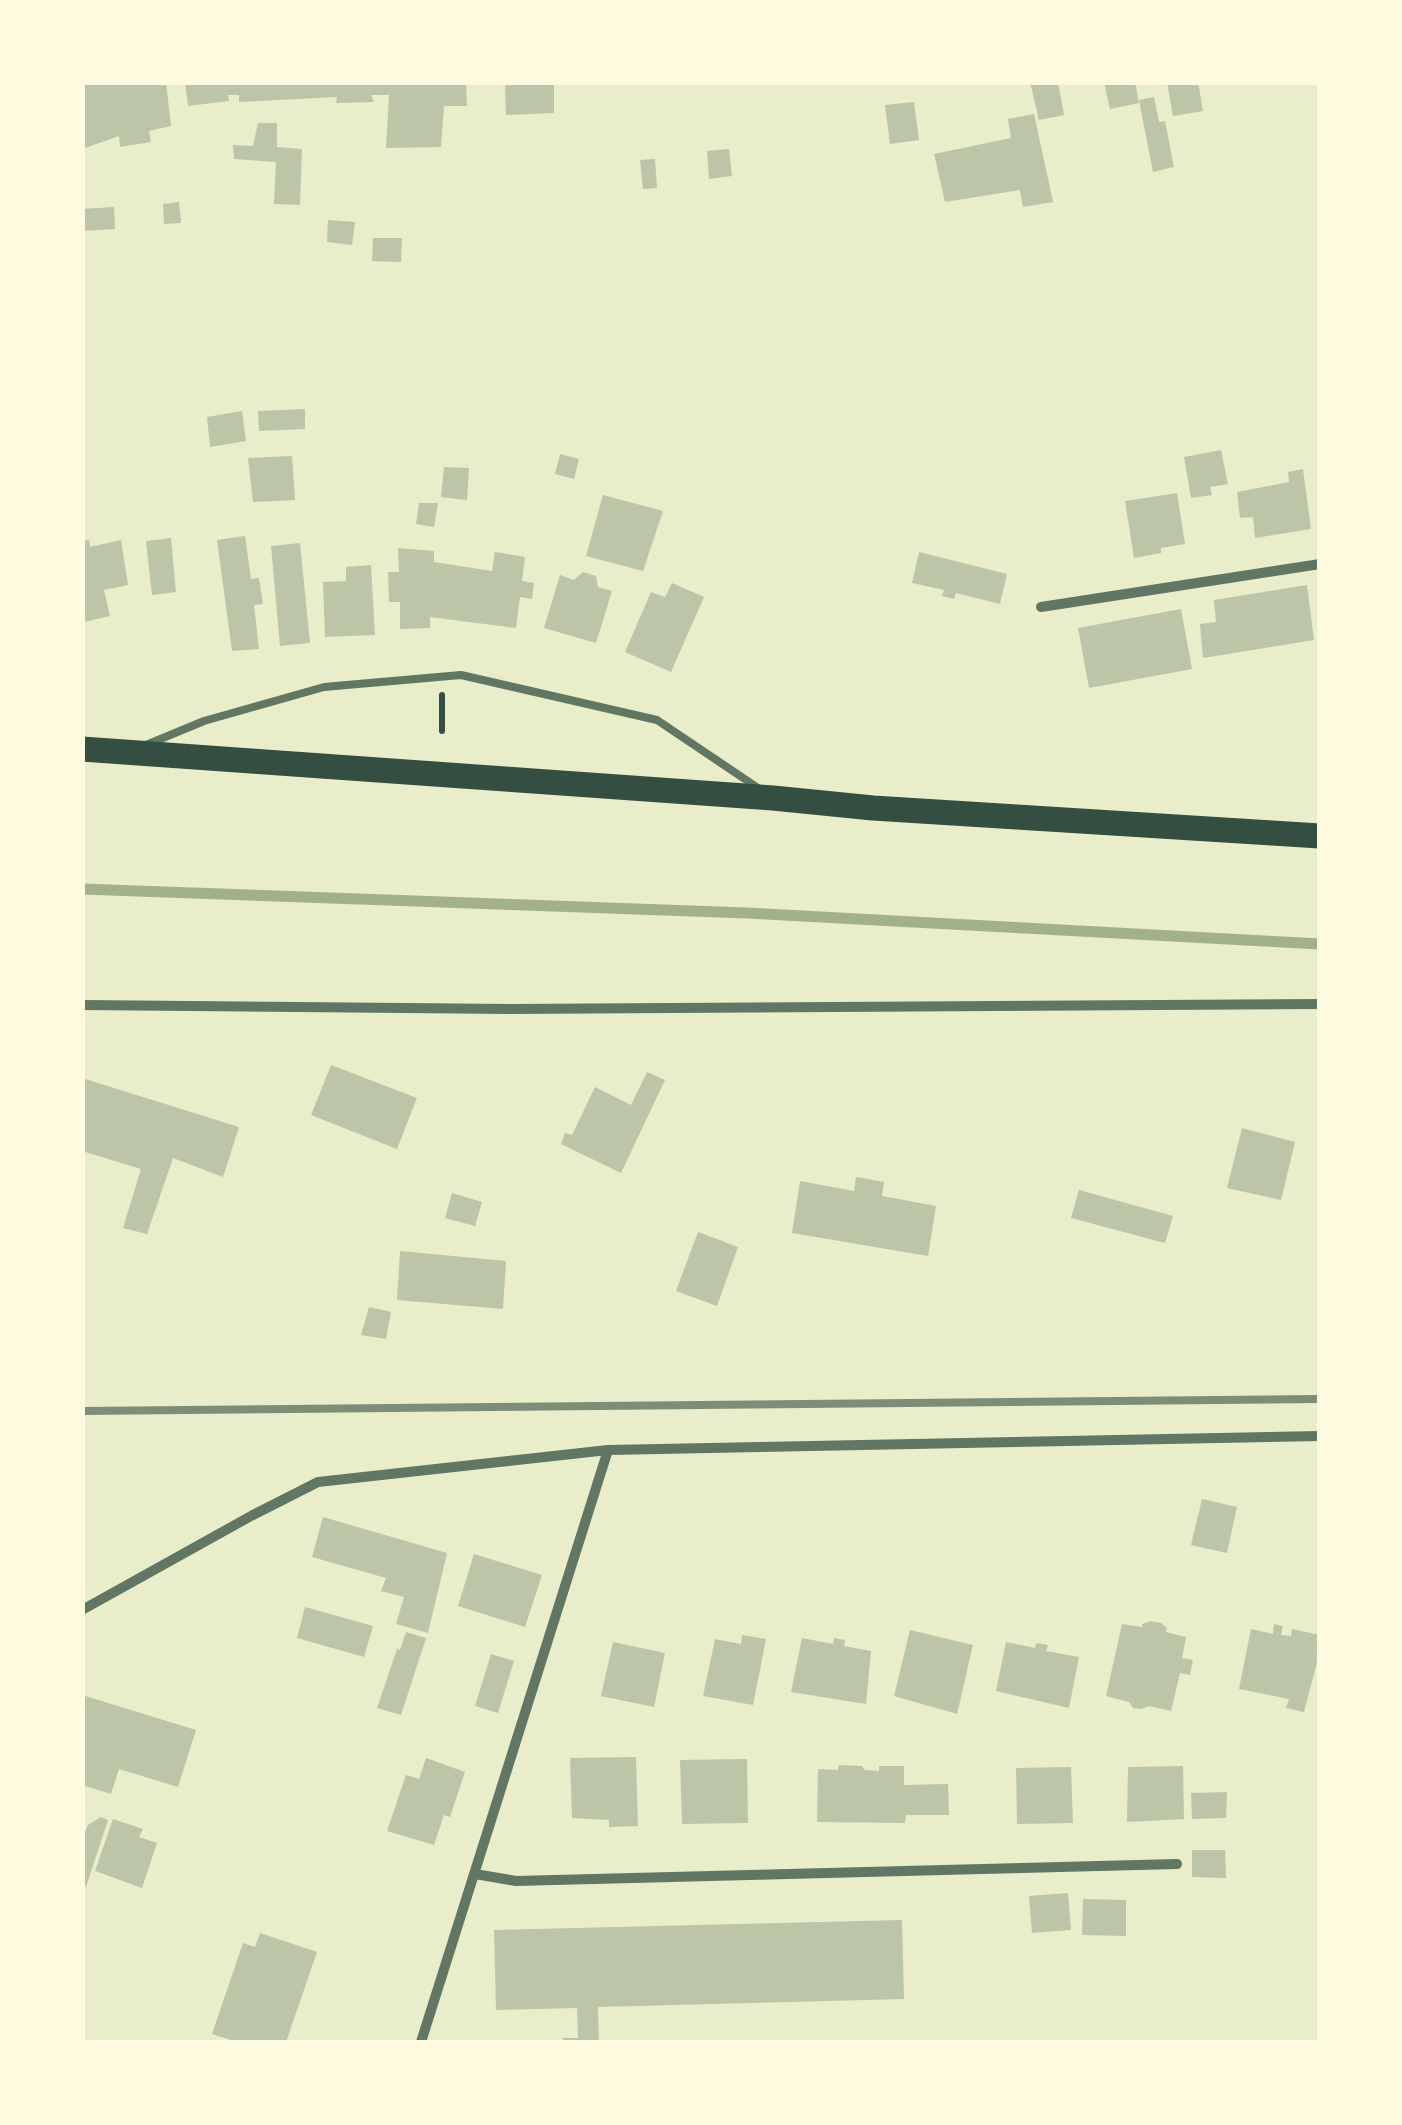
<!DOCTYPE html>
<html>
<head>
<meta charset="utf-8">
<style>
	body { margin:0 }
	#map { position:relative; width:1402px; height:2125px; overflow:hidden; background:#e9edc9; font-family:"Titillium Web",sans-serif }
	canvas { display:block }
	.frame { position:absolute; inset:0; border:85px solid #fefae0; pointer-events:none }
</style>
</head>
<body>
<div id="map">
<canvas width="1402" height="2125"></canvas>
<div class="frame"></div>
</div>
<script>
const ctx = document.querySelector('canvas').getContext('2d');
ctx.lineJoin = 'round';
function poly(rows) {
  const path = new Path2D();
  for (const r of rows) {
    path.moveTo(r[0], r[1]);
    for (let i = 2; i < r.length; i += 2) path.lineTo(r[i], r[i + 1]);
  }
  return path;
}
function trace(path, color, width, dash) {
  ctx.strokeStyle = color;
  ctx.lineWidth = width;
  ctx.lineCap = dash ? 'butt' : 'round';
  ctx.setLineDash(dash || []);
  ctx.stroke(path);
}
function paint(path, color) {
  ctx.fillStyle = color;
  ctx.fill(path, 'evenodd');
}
const stream = poly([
	[82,889,747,913,1320,944]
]);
const building = poly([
	[82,82,166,82,171,126,149,131,151,142,120,147,119,136,82,149],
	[185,82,466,82,467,106,444,106,441,147,386,148,389,95,371,95,374,102,336,103,337,97,239,102,239,95,228,95,229,101,188,106],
	[505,82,554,82,554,113,506,115],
	[1030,82,1058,82,1064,115,1039,120],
	[1104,82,1135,82,1139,103,1110,109],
	[1167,82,1198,82,1203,111,1173,116],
	[1154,97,1159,122,1165,121,1174,167,1153,172,1139,100],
	[914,102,919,140,890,144,885,105],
	[1034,114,1053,202,1023,207,1020,190,945,202,934,154,1011,138,1008,119],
	[258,123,277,123,277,147,302,149,300,205,274,204,276,162,234,159,233,145,253,146],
	[729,149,732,176,709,179,707,151],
	[655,159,657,188,643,189,640,160],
	[179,202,181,223,164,224,163,204],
	[114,207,115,229,82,231,82,209],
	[328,220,355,222,352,245,327,242],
	[373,238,402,238,401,262,372,261],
	[305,409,305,429,259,431,258,411],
	[242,411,246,441,210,447,207,417],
	[1221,450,1228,484,1210,487,1212,495,1191,498,1184,457],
	[560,454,579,459,574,479,555,474],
	[292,456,295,500,253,502,248,458],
	[444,467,469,468,467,500,441,497],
	[1303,469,1311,529,1255,538,1253,517,1240,518,1237,492,1289,482,1288,472],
	[1177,493,1185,544,1161,548,1161,553,1134,558,1125,501],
	[603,495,663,511,643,571,586,556],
	[419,503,438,503,434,527,416,524],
	[245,536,251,579,259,578,263,604,254,605,259,649,232,651,217,540],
	[171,538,176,592,152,595,146,541],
	[89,540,90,547,121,540,128,585,104,590,110,616,84,622,82,541],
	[300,543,310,643,280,646,271,546],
	[398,548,434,551,434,562,492,571,495,552,525,557,522,581,534,583,532,599,520,597,516,628,430,617,430,628,400,629,400,602,389,602,388,572,399,572],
	[919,552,1007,574,1000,604,956,593,954,599,942,596,944,590,912,583],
	[371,565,375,635,325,637,323,582,346,581,346,567],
	[583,572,596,576,598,587,612,591,596,643,544,628,560,575,574,580],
	[672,583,704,597,671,672,625,652,651,592,665,597],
	[1307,585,1314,640,1203,658,1200,624,1216,622,1214,600],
	[1181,609,1192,669,1089,688,1078,628],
	[331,1065,417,1098,397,1149,311,1115],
	[647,1072,665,1080,621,1173,561,1144,565,1133,572,1135,595,1087,631,1105],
	[82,1078,239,1127,223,1177,173,1158,147,1234,123,1228,141,1169,82,1151],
	[1242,1128,1295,1142,1281,1200,1227,1188],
	[856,1177,884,1182,882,1196,936,1206,928,1256,792,1233,800,1181,854,1191],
	[1079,1190,1173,1216,1165,1243,1071,1218],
	[452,1193,482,1202,475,1226,445,1218],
	[698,1232,738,1247,717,1306,676,1291],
	[400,1251,506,1261,503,1309,397,1300],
	[369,1307,391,1312,386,1339,361,1335],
	[1202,1499,1237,1507,1227,1553,1191,1545],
	[323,1517,447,1553,428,1633,396,1624,404,1597,381,1591,386,1578,312,1557],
	[474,1554,542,1575,525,1627,458,1606],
	[305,1607,373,1626,364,1657,297,1638],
	[1151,1621,1161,1623,1167,1628,1166,1632,1186,1637,1182,1658,1193,1660,1190,1675,1180,1673,1171,1711,1149,1706,1141,1709,1133,1708,1129,1702,1106,1696,1122,1624,1142,1627,1142,1624],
	[1274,1624,1283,1626,1281,1635,1291,1636,1292,1629,1320,1635,1320,1651,1304,1712,1286,1708,1289,1699,1239,1689,1251,1629,1273,1634],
	[910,1630,973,1645,957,1714,894,1696],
	[406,1632,426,1638,401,1715,377,1708,397,1649,400,1650],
	[742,1635,766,1639,753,1705,703,1696,715,1639,741,1644],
	[802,1638,833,1644,834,1638,845,1640,844,1646,871,1651,866,1704,791,1692],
	[613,1642,665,1653,654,1707,601,1696],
	[1006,1642,1035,1648,1036,1643,1048,1645,1046,1651,1079,1657,1069,1708,996,1691],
	[491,1654,514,1661,498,1713,475,1706],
	[82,1695,196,1730,178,1787,119,1769,111,1794,82,1785],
	[636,1757,638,1826,609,1827,609,1820,572,1818,570,1758],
	[426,1758,465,1772,450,1817,444,1815,434,1845,387,1831,406,1775,419,1779],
	[747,1759,748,1823,682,1824,680,1760],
	[839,1765,862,1766,865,1770,879,1771,879,1766,904,1766,904,1785,948,1784,949,1815,906,1815,905,1823,817,1822,818,1769,838,1770],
	[1183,1766,1184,1819,1127,1822,1128,1767],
	[1071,1767,1073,1823,1017,1824,1016,1768],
	[1227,1792,1226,1818,1192,1819,1191,1793],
	[101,1817,108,1820,86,1887,82,1885,82,1840,88,1825],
	[113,1819,143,1829,139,1837,157,1843,142,1888,95,1871],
	[1192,1850,1225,1850,1226,1878,1192,1877],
	[1068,1893,1071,1930,1032,1933,1029,1896],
	[1083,1899,1126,1900,1126,1936,1082,1935],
	[902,1920,904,1999,598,2007,599,2042,563,2042,563,2038,578,2038,577,2008,496,2010,494,1930],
	[260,1933,317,1952,286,2042,237,2042,212,2034,243,1943,255,1947]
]);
const path = poly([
	[442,731,442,695]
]);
const service = poly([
	[146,745,204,721,324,687,461,675,657,720,761,790]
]);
const minor = poly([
	[1041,607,1320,564],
	[82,1005,510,1009,1320,1004],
	[82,1610,251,1516,318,1482,608,1450,1320,1436],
	[475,1874,516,1881,1177,1864],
	[421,2042,608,1450]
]);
const primary = poly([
	[82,749,773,798,873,808,1320,836]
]);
const rail = poly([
	[82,1411,1320,1399]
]);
trace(stream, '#a3b18a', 11);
paint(building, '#bcc5a7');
trace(path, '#344e41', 6);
trace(service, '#617663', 8);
trace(minor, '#617663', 10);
trace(primary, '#344e41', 25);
trace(rail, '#7c8e77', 8);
</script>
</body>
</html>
